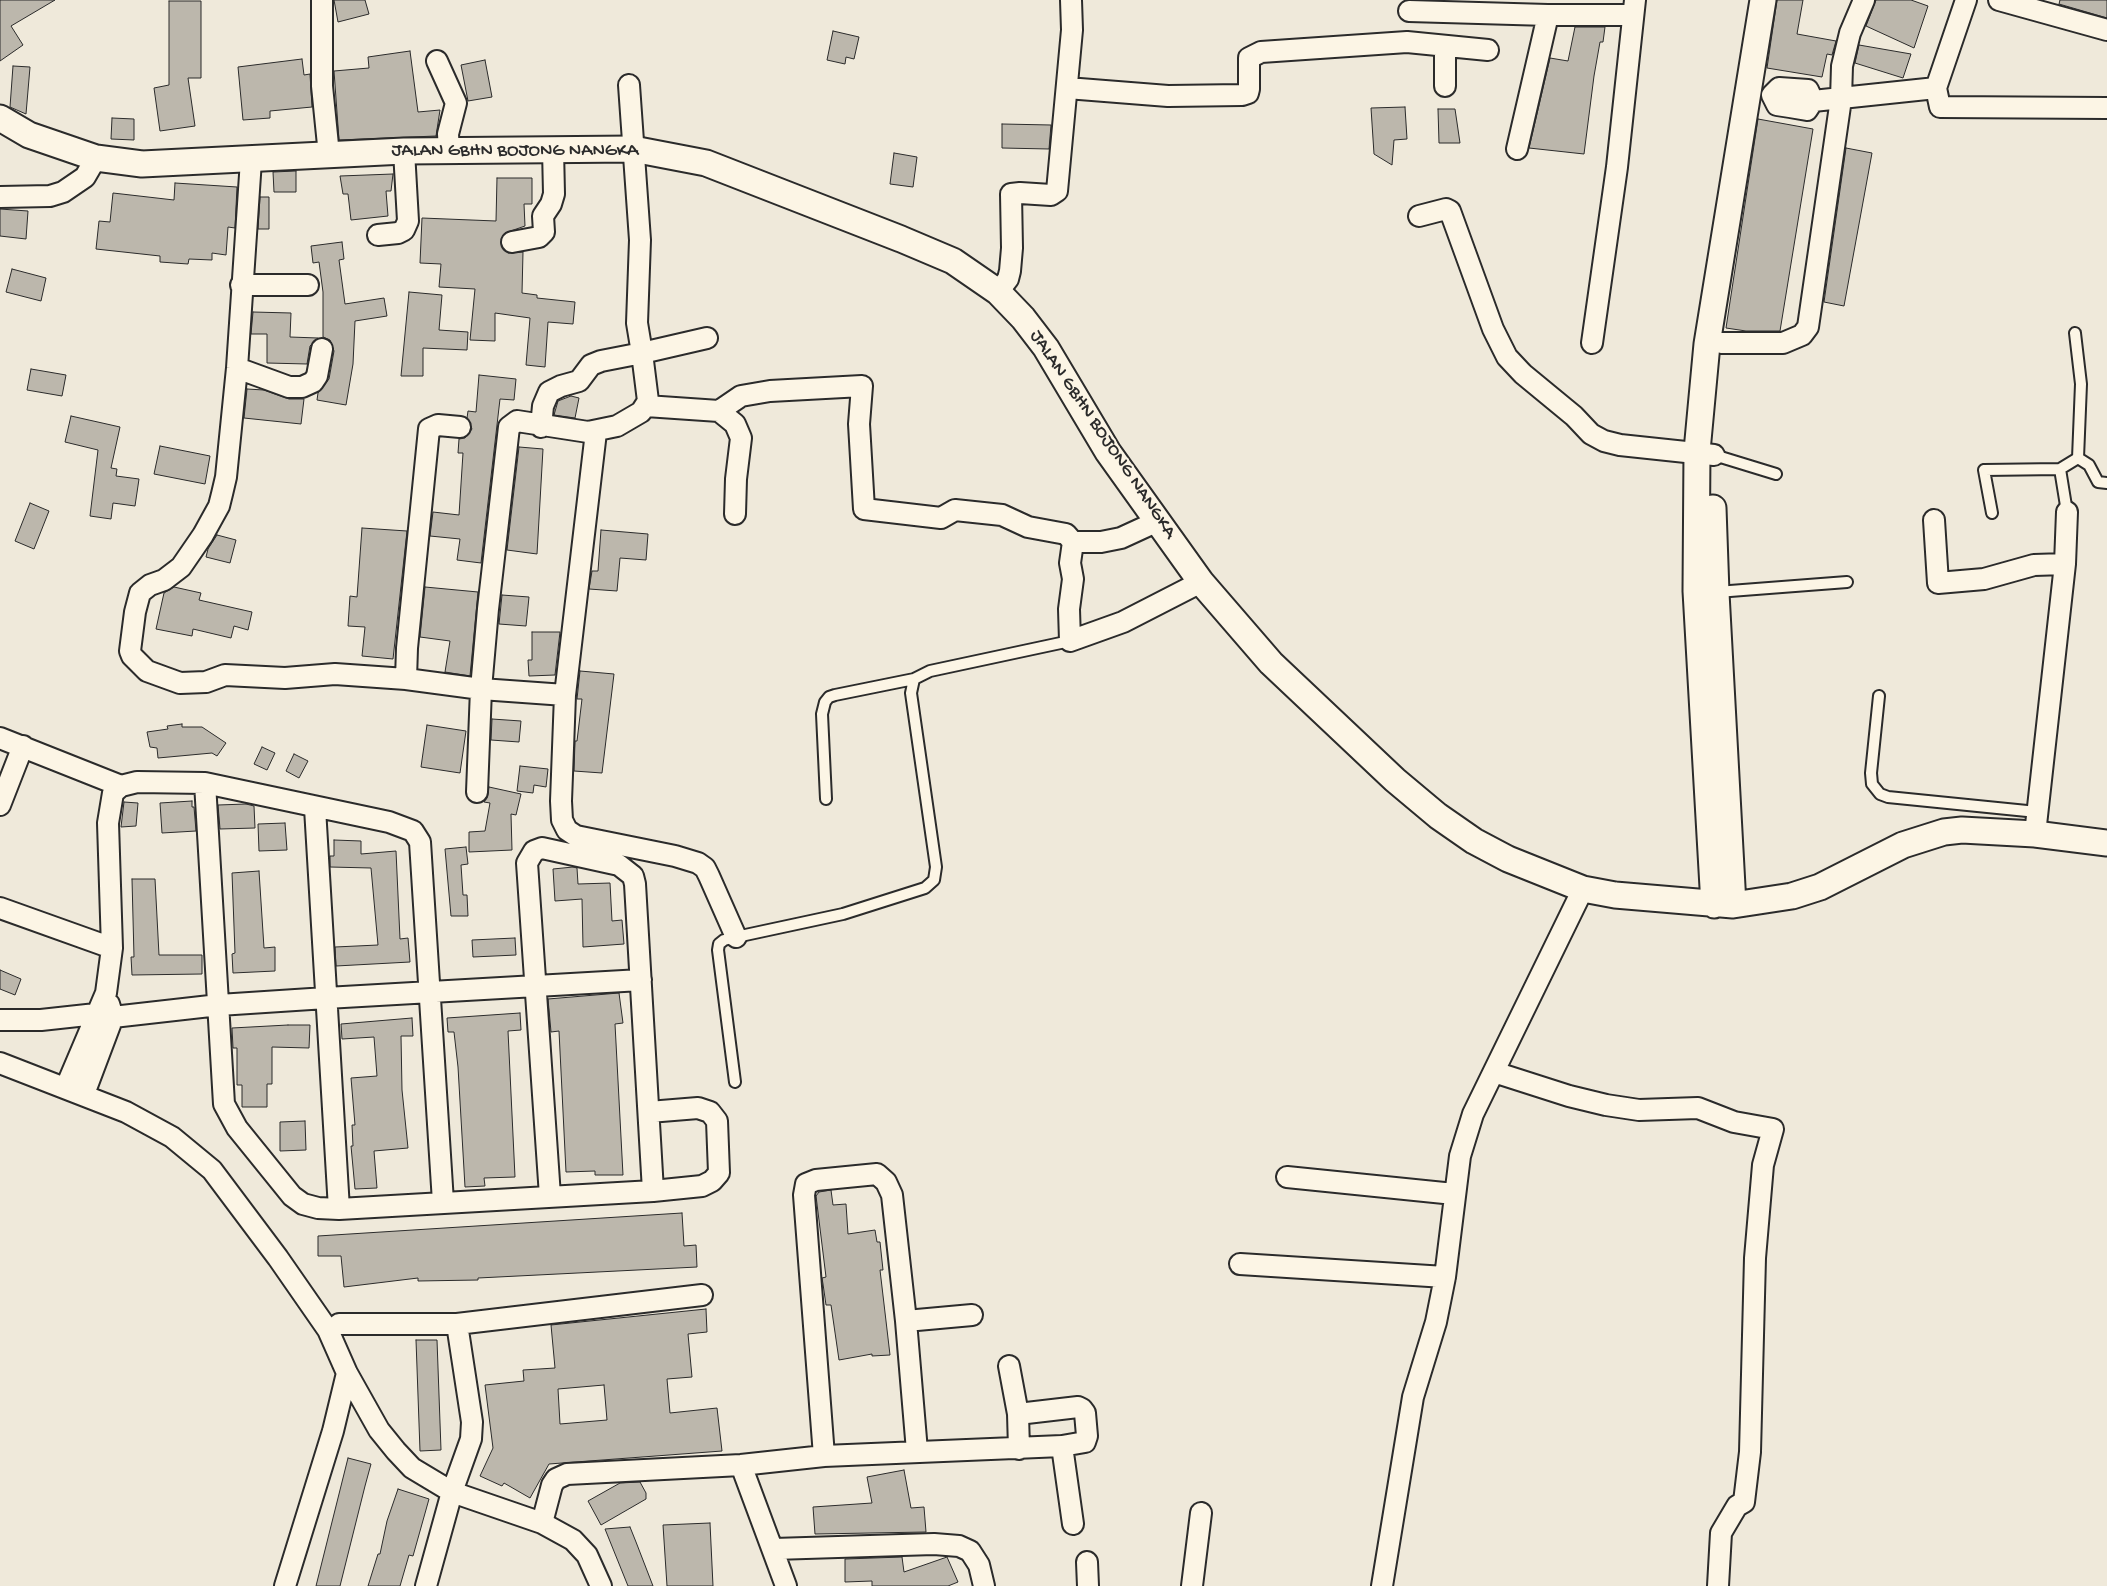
<!DOCTYPE html>
<html>
<head>
<meta charset="utf-8">
<style>
	body { margin:0 }
	canvas { display:block; background:#efe9da }
</style>
</head>
<body>
<canvas width="2107" height="1586"></canvas>
<script>
const ctx = document.querySelector('canvas').getContext('2d');
ctx.lineJoin = 'round';
function paint(path, color) {
  ctx.fillStyle = color;
  ctx.fill(path, 'evenodd');
}
function poly(rows) {
  const path = new Path2D();
  for (const r of rows) {
    path.moveTo(r[0], r[1]);
    for (let i = 2; i < r.length; i += 2) path.lineTo(r[i], r[i + 1]);
  }
  return path;
}
function trace(path, color, width, dash) {
  ctx.strokeStyle = color;
  ctx.lineWidth = width;
  ctx.lineCap = dash ? 'butt' : 'round';
  ctx.setLineDash(dash || []);
  ctx.stroke(path);
}
function drawText(font, color, halo, rows, align = 'center') {
  ctx.font = font + ' "Gochi Hand",sans-serif';
  ctx.lineWidth = 4;
  ctx.setLineDash([]);
  ctx.textBaseline = 'middle';
  ctx.strokeStyle = halo;
  ctx.fillStyle = color;
  for (const [text, x, y, turn = 0] of rows) {
    ctx.save();
    ctx.translate(x, y);
    ctx.rotate((+turn || 0) * Math.PI / 180);
    ctx.textAlign = isNaN(turn) ? turn : align;
    if (halo) ctx.strokeText(text, 0, 0);
    ctx.fillText(text, 0, 0);
    ctx.restore();
  }
}
const building = poly([
	[0,0,55,0,11,26,23,45,0,61,0,0],
	[334,0,365,0,369,14,338,22,334,0],
	[1777,0,1803,0,1797,34,1836,41,1832,55,1827,54,1822,77,1767,68,1777,0],
	[1876,0,1911,0,1928,6,1914,48,1866,26,1876,0],
	[2060,0,2107,0,2107,18,2059,4,2060,0],
	[169,1,201,1,201,78,188,78,195,126,160,131,154,88,169,85,169,1],
	[1575,27,1605,27,1603,42,1600,42,1594,76,1584,154,1529,148,1550,58,1568,61,1575,27],
	[833,31,859,37,854,59,846,57,845,64,827,60,833,31],
	[1859,45,1911,54,1903,78,1855,63,1859,45],
	[410,51,418,112,440,110,436,136,339,140,334,71,369,68,368,57,410,51],
	[302,59,304,75,310,74,312,107,270,111,270,118,243,120,238,67,302,59],
	[485,60,492,97,468,101,461,65,485,60],
	[13,66,30,67,26,114,10,107,13,66],
	[1405,107,1407,139,1394,140,1392,165,1374,154,1371,108,1405,107],
	[1438,109,1455,109,1460,143,1439,143,1438,109],
	[112,118,134,119,134,140,111,139,112,118],
	[1758,119,1813,129,1780,331,1746,331,1726,328,1758,119],
	[1002,124,1051,125,1049,149,1002,148,1002,124],
	[1846,148,1872,153,1844,306,1824,302,1846,148],
	[894,153,917,157,913,187,890,184,894,153],
	[296,171,296,192,274,192,273,172,296,171],
	[393,174,391,191,386,191,388,216,351,220,348,194,343,194,340,176,393,174],
	[497,178,532,178,532,204,524,204,525,226,505,233,501,239,503,249,508,253,523,252,522,293,537,295,537,298,575,302,573,324,548,322,545,367,526,365,530,318,495,313,495,341,470,340,475,289,439,287,441,264,420,263,422,218,496,221,497,178],
	[175,183,237,187,235,228,228,227,226,255,212,253,212,260,189,259,188,264,160,262,160,256,96,249,99,221,110,222,113,193,174,200,175,183],
	[260,197,269,197,269,229,258,229,260,197],
	[0,209,28,211,26,239,0,236,0,209],
	[342,242,344,259,339,260,345,304,384,298,387,316,355,321,353,364,346,405,317,400,318,393,329,379,334,351,330,340,323,337,323,292,319,262,313,263,311,246,342,242],
	[12,269,46,278,41,301,6,292,12,269],
	[409,292,442,295,439,330,468,332,467,350,423,348,423,376,401,376,409,292],
	[253,312,291,313,290,337,318,338,310,346,307,364,267,363,267,334,251,334,253,312],
	[31,369,66,375,62,396,27,390,31,369],
	[479,375,516,379,514,400,500,399,481,563,457,560,460,539,430,536,433,512,459,515,463,453,458,453,459,439,465,438,472,429,467,418,468,411,476,412,479,375],
	[247,389,264,390,289,399,304,399,301,424,244,418,247,389],
	[571,396,579,398,575,418,554,415,558,401,571,396],
	[71,416,120,427,111,468,117,469,116,476,139,479,135,506,113,503,111,519,90,516,98,450,65,442,71,416],
	[160,446,210,456,205,484,154,474,160,446],
	[519,447,543,449,537,554,507,550,519,447],
	[30,503,49,511,34,549,15,541,30,503],
	[362,528,407,531,393,659,362,656,365,627,348,626,350,596,357,597,362,528],
	[601,530,648,534,646,560,620,558,617,591,589,589,592,571,598,571,601,530],
	[217,535,236,540,230,563,206,557,208,549,217,535],
	[174,587,201,593,199,600,252,612,248,630,234,626,231,638,193,629,192,636,156,629,164,593,174,587],
	[425,587,478,592,470,676,445,672,450,641,420,637,425,587],
	[502,595,529,597,526,626,499,624,502,595],
	[532,632,560,632,555,675,529,676,528,660,532,660,532,632],
	[580,671,614,674,602,773,574,771,575,741,577,741,582,699,577,699,580,671],
	[492,719,521,721,519,742,491,740,492,719],
	[182,724,182,727,202,727,226,743,217,756,212,753,158,758,157,748,150,747,147,732,168,729,167,726,182,724],
	[427,725,466,731,460,773,421,767,427,725],
	[262,747,275,753,267,770,254,764,262,747],
	[294,754,308,761,299,778,286,771,294,754],
	[520,766,548,769,546,787,534,785,533,793,517,791,520,766],
	[489,787,521,794,516,815,511,814,512,850,469,852,469,832,485,831,490,803,484,802,487,798,489,787],
	[192,801,192,807,194,807,196,831,162,833,160,803,192,801],
	[124,802,138,803,136,826,121,827,124,802],
	[246,804,254,806,255,828,220,829,218,805,246,804],
	[285,823,287,850,259,851,258,824,285,823],
	[334,840,361,841,361,854,396,851,400,939,408,938,410,962,336,966,335,947,378,945,371,868,330,867,330,856,334,856,334,840],
	[466,847,468,864,461,865,463,895,467,895,468,916,451,916,445,849,466,847],
	[573,867,577,868,578,884,610,883,612,921,622,920,624,944,583,947,582,899,555,901,553,869,573,867],
	[259,871,264,948,275,947,275,971,233,973,232,954,235,953,232,873,259,871],
	[132,879,155,879,159,955,202,955,202,974,132,975,131,957,134,957,132,879],
	[515,938,516,955,473,957,472,940,515,938],
	[0,970,21,979,15,995,0,989,0,970],
	[619,993,623,1023,615,1024,623,1175,595,1175,595,1171,566,1172,559,1031,551,1032,548,999,619,993],
	[520,1013,521,1030,508,1031,515,1177,484,1178,485,1186,465,1187,458,1067,454,1032,448,1032,447,1018,520,1013],
	[412,1018,413,1036,401,1036,402,1090,408,1148,374,1151,377,1188,355,1189,351,1146,353,1146,352,1125,355,1125,351,1078,377,1076,374,1037,342,1039,341,1024,412,1018],
	[288,1025,310,1025,309,1048,272,1047,272,1084,267,1084,267,1107,242,1107,242,1085,237,1085,237,1048,233,1048,232,1028,288,1025],
	[305,1121,306,1150,280,1151,280,1122,305,1121],
	[831,1190,833,1205,846,1204,848,1234,875,1230,877,1242,880,1242,883,1270,880,1270,890,1355,872,1356,872,1354,839,1360,831,1305,826,1305,823,1284,822,1278,826,1277,816,1196,819,1192,831,1190],
	[682,1213,684,1246,696,1245,697,1267,478,1278,478,1280,418,1281,418,1278,344,1287,341,1256,318,1256,318,1236,682,1213],
	[706,1309,707,1332,688,1334,692,1377,667,1379,670,1413,717,1408,722,1451,549,1464,530,1498,504,1483,502,1486,480,1476,493,1448,485,1385,524,1381,523,1370,555,1368,551,1325,706,1309],
	[604,1385,607,1420,560,1424,558,1389,604,1385],
	[416,1340,437,1340,441,1450,420,1451,416,1340],
	[348,1458,371,1464,365,1486,340,1586,316,1586,348,1458],
	[904,1470,911,1508,924,1507,926,1532,815,1534,813,1507,872,1503,867,1477,904,1470],
	[640,1482,646,1493,646,1499,601,1525,588,1501,620,1483,640,1482],
	[398,1489,429,1499,413,1556,409,1555,400,1586,368,1586,378,1554,380,1554,387,1521,398,1489],
	[710,1523,713,1586,667,1586,663,1525,710,1523],
	[630,1527,636,1542,653,1586,628,1586,605,1529,630,1527],
	[902,1557,904,1572,947,1557,958,1582,948,1586,872,1586,872,1581,845,1582,845,1559,902,1557]
]);
const service = poly([
	[1714,455,1776,474],
	[2078,458,2089,465,2098,482,2107,483],
	[2060,469,2067,512],
	[1992,513,1984,470,2060,469,2078,458,2081,384,2075,333],
	[1717,592,1847,582],
	[1879,696,1871,773,1872,784,1880,794,1888,797,2037,812],
	[826,799,822,714,825,702,829,697,835,695,914,679],
	[735,1082,718,950,719,944,724,940,736,937,843,914,925,888,934,880,936,867,911,693,914,679,930,671,1070,641]
]);
const minor = poly([
	[322,0,322,86,329,155],
	[1999,0,2107,30],
	[1409,11,1548,15,1633,15],
	[437,61,456,103,448,134,449,151],
	[1445,86,1445,46],
	[1067,88,1168,96,1242,95,1248,93,1249,89,1249,58,1261,52,1407,42,1488,50],
	[1936,88,1940,107,2107,108],
	[1772,95,1777,105,1790,107,1807,110,1813,101],
	[1772,95,1779,88,1808,90,1813,101],
	[1813,101,1936,88,1966,0],
	[1517,149,1548,15],
	[251,160,237,368,226,477,222,494,219,506,203,535,181,567,164,580,150,585,140,593,135,612,130,651,132,656,147,671,180,683,206,682,225,675,285,678,335,674,406,679],
	[0,197,50,196,63,192,85,177,96,158],
	[1419,216,1446,209,1450,211,1493,329,1507,357,1523,374,1574,416,1591,434,1604,441,1620,445,1714,455],
	[378,235,398,233,404,230,408,221,404,151],
	[512,242,539,237,544,232,543,216,551,204,554,194,553,149],
	[241,285,308,285],
	[998,292,1008,279,1010,271,1012,248,1011,194,1020,193,1051,195,1057,191,1072,30,1071,0],
	[1592,343,1617,167,1635,0],
	[1721,343,1783,343,1802,335,1808,327,1841,99,1842,66,1850,33,1864,0],
	[237,368,289,387,302,387,313,382,317,376,322,349],
	[646,406,719,411,741,396,770,391,862,386,859,424,864,509,941,518,955,510,1002,515,1028,527,1066,534,1073,542,1070,563,1073,579,1069,609,1070,641,1123,622,1201,582],
	[719,411,735,424,741,438,736,479,735,514],
	[460,427,438,425,429,429,407,648,406,679,481,689,565,695],
	[541,427,543,406,549,392,561,386,579,381,591,365,601,361,642,353,637,323,640,240,629,85],
	[596,432,565,695,561,801,562,820,567,830,576,836,675,856,698,863,705,868,709,876,736,937],
	[1934,520,1938,583,1984,579,2034,565,2065,564],
	[1073,542,1101,542,1121,538,1158,521],
	[0,738,121,786],
	[205,783,224,1104,237,1128,292,1196,303,1204,318,1208,339,1209,653,1191,702,1186,712,1181,719,1173,717,1121,710,1112,698,1108,649,1112],
	[477,792,481,689,488,609,509,427,517,421,588,432,617,426,641,412,648,401,642,353,707,338],
	[0,805,23,746],
	[315,808,339,1209],
	[2035,834,2065,564,2067,512],
	[0,908,112,948],
	[0,1020,41,1020,96,1014,113,1017,219,1005,326,998,641,980],
	[0,1063,126,1112,172,1137,212,1170,278,1258,328,1330,347,1373,379,1430,396,1451,412,1468,452,1492,542,1523,573,1540,587,1555,601,1586],
	[1494,1072,1569,1096,1606,1105,1639,1110,1698,1108,1734,1122,1773,1129,1763,1165,1755,1258,1750,1452,1744,1502,1737,1506,1721,1533,1718,1586],
	[66,1087,106,993,112,948,108,823,113,793,121,786,137,782,205,783,389,822,413,831,420,842,443,1202],
	[84,1094,113,1017,109,1004],
	[1287,1177,1454,1194],
	[550,1196,527,863,534,851,542,848,619,865,633,876,635,884,653,1191],
	[1240,1264,1445,1277],
	[906,1321,972,1315],
	[339,1324,457,1324,702,1295],
	[1009,1366,1018,1414,1019,1449],
	[1018,1414,1078,1407,1082,1409,1085,1413,1087,1436,1085,1442,1062,1446],
	[824,1456,804,1195,806,1184,816,1180,877,1174,886,1182,892,1195,906,1321,917,1451],
	[741,1465,786,1586],
	[542,1523,552,1485,556,1479,567,1474,741,1465,824,1456,1062,1446,1073,1524],
	[774,1549,934,1544,959,1546,970,1551,979,1565,984,1586],
	[1087,1562,1088,1586],
	[285,1586,333,1431,347,1373],
	[426,1586,452,1492,471,1439,472,1422,457,1324],
	[1192,1586,1201,1513],
	[1382,1586,1413,1397,1436,1322,1445,1277,1460,1156,1473,1114,1583,889]
]);
const tertiary = poly([
	[0,118,29,135,96,158,142,164,404,151,633,149,706,163,901,239,953,261,998,292,1023,318,1046,348,1108,452,1201,582,1271,663,1395,780,1438,816,1474,841,1508,859,1583,889,1615,895,1733,905,1792,896,1820,887,1903,845,1944,832,1962,830,2035,834,2107,843],
	[1713,508,1716,593,1733,905],
	[1714,905,1696,591,1697,451,1707,344,1763,0]
]);
const streetNames = [
	["JALAN GBHN BOJONG NANGKA",515,152],
	["JALAN GBHN BOJONG NANGKA",1102,435,56]
];
paint(building, '#bcb7ac');
trace(building, '#2b2b2b', 1);
trace(service, '#2b2b2b', 14);
trace(minor, '#2b2b2b', 24);
trace(tertiary, '#2b2b2b', 29);
trace(service, '#fcf5e5', 10);
trace(minor, '#fcf5e5', 20);
trace(tertiary, '#fcf5e5', 25);
drawText('19px', '#2b2b2b', '#fcf5e5', streetNames);
</script>
</body>
</html>
